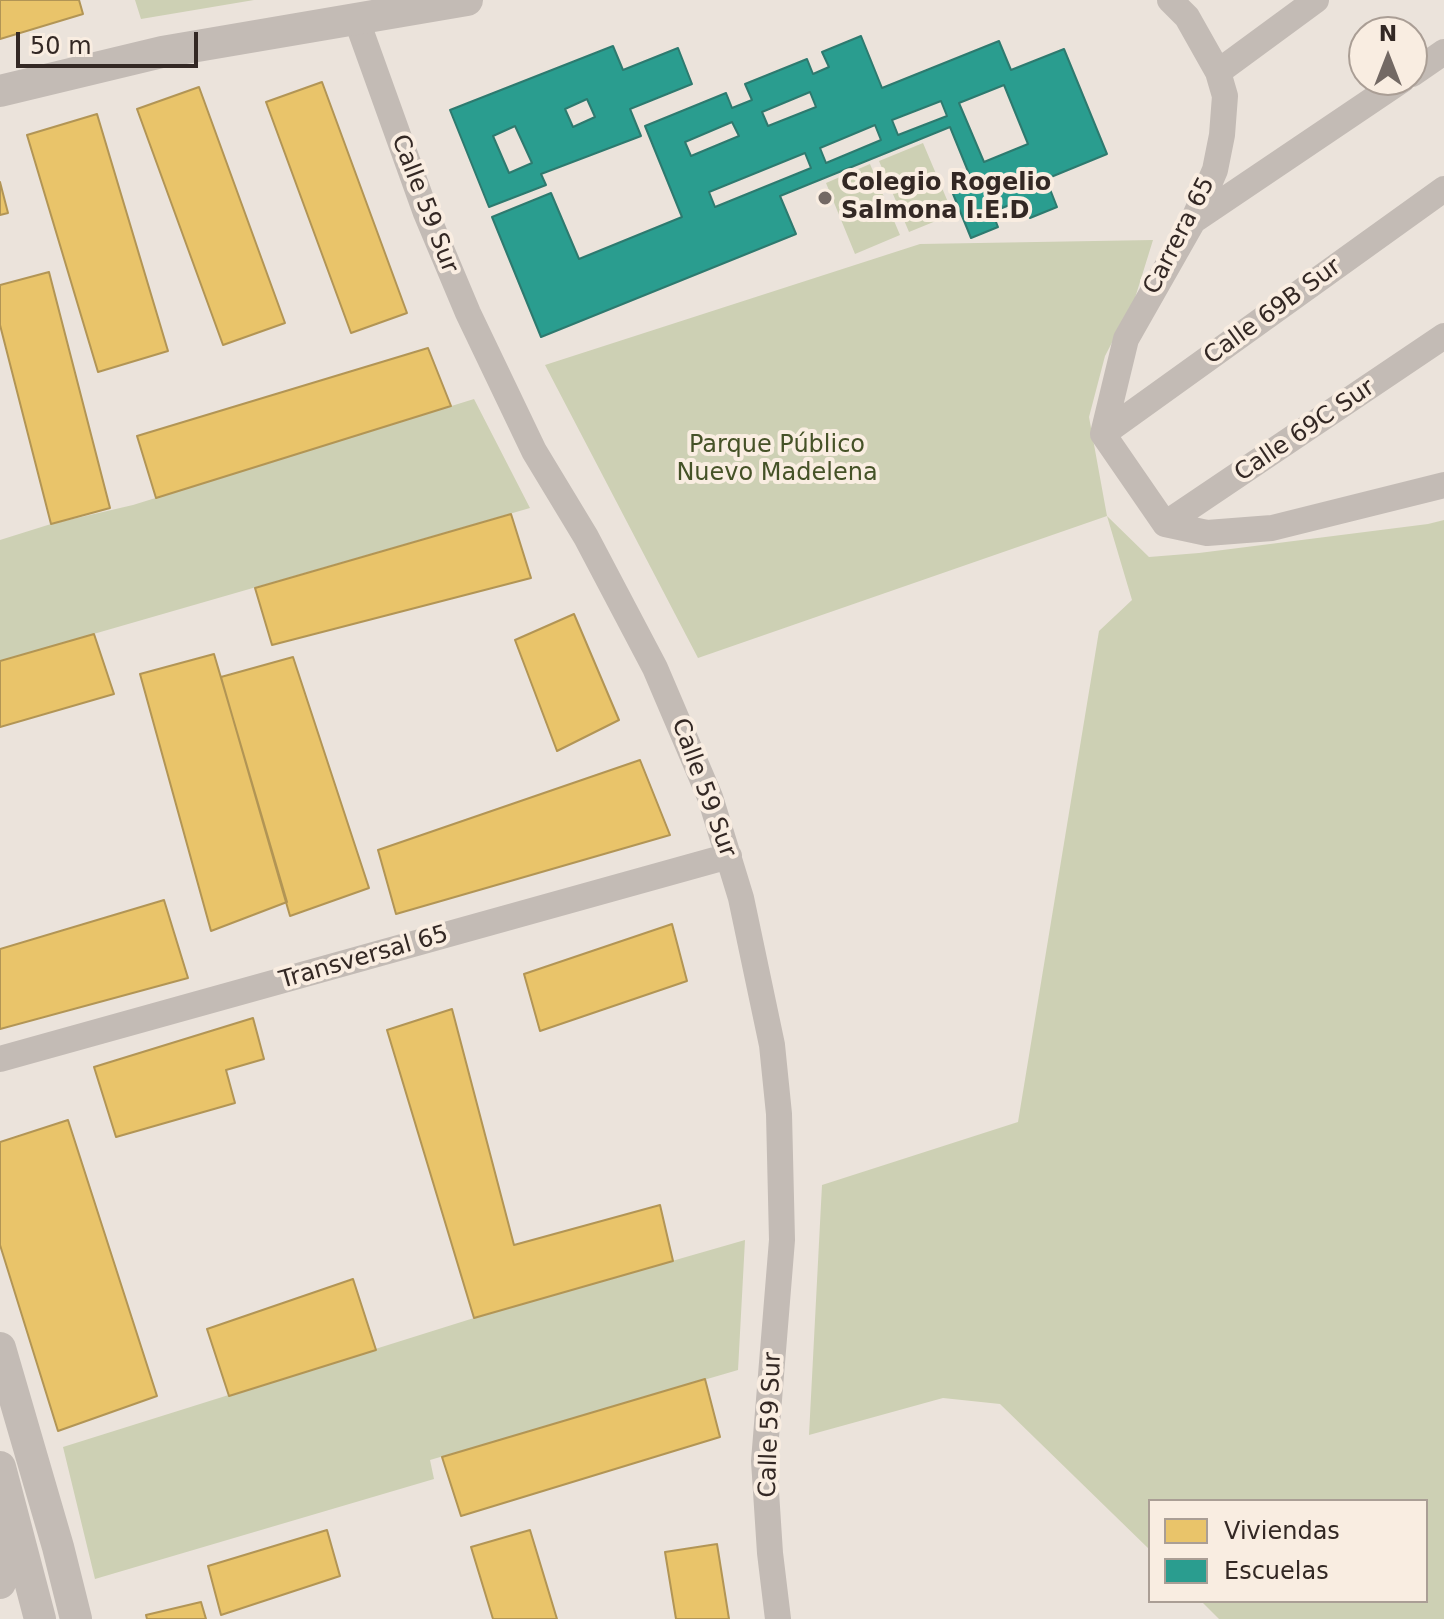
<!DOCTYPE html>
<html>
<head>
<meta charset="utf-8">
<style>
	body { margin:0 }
	#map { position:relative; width:1444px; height:1619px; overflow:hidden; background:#ebe3db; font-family:"DejaVu Sans",sans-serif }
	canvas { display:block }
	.legend { position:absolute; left:1148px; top:1499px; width:280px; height:104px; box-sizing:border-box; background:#f9ede1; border:2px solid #aa9e95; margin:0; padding:10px 14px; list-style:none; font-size:24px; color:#332824 }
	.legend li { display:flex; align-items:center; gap:16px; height:40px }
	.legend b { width:40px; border:2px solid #aa9e95 }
	.north { position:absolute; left:1348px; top:16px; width:80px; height:80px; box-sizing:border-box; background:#f9ede1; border:2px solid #aa9e95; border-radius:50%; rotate:0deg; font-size:22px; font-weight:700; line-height:32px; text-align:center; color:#332824 }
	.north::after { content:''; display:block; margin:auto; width:28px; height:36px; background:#736964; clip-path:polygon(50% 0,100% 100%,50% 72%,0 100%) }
	.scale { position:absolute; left:16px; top:32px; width:182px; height:36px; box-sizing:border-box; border:4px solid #332824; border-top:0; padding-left:10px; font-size:24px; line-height:28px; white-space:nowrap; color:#332824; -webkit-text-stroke:6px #f9ede1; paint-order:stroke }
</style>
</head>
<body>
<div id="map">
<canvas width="1444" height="1619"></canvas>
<ul class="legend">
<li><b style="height:22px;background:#e9c46a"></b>Viviendas</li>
<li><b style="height:22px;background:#2a9d8f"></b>Escuelas</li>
</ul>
<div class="north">N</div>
<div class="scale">50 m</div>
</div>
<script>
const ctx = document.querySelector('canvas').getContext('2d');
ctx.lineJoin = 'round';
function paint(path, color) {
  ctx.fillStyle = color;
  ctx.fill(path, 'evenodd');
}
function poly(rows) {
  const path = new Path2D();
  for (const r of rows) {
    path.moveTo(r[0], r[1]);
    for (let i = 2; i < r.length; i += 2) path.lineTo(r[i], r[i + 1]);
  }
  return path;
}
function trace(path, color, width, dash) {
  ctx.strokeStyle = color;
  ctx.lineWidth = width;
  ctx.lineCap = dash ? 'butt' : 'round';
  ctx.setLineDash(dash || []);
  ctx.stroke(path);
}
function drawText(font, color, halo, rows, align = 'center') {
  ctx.font = font + ' "DejaVu Sans",sans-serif';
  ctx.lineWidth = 8;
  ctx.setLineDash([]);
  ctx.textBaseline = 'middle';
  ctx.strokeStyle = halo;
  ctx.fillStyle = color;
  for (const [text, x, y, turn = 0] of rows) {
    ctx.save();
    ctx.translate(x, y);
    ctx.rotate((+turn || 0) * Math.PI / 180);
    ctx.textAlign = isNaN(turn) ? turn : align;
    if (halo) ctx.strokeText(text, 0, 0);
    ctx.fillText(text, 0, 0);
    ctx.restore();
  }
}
const green = poly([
	[135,0,254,0,141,19],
	[923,143,953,214,909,232,879,161],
	[870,164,900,235,855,254,826,183],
	[1153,240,1135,298,1105,356,1089,417,1107,516,1149,557,1199,553,1428,524,1444,520,1444,1619,1219,1619,1201,1601,1426,1601,1426,1501,1150,1501,1150,1550,1000,1404,943,1398,809,1435,822,1185,1018,1122,1099,631,1132,600,1107,516,698,658,545,365,920,244],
	[474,399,530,508,0,661,0,540,51,524,133,505],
	[745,1240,738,1370,430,1460,434,1479,95,1579,63,1447,474,1318]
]);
const homes = poly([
	[0,0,79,0,83,14,0,39,0,0],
	[322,82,407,313,351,333,266,102,322,82],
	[199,87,285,323,223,345,137,109,199,87],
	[97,114,168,351,98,372,27,135,97,114],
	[0,182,8,213,0,215,0,182],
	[49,272,110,508,51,524,0,325,0,285,49,272],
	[428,348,451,406,156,498,137,436,428,348],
	[511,514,531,578,272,645,255,588,511,514],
	[574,614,619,720,557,751,515,640,574,614],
	[94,634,114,694,0,727,0,661,94,634],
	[214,654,287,902,211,931,140,674,214,654],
	[293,657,369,888,290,916,221,677,293,657],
	[640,760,670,835,396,914,378,850,640,760],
	[164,900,188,978,0,1029,0,949,164,900],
	[672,924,687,981,540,1031,524,974,672,924],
	[452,1009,514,1245,660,1205,673,1261,474,1318,387,1030,452,1009],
	[253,1018,264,1059,226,1070,235,1103,116,1137,94,1067,253,1018],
	[68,1120,157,1396,58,1431,0,1245,0,1142,68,1120],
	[353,1279,376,1350,229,1396,207,1329,353,1279],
	[705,1379,720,1437,461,1516,442,1457,705,1379],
	[327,1530,340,1576,221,1615,208,1566,327,1530],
	[530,1530,557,1619,493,1619,471,1547,530,1530],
	[717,1544,729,1619,676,1619,665,1552,717,1544],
	[201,1602,206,1619,147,1619,146,1615,201,1602]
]);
const schools = poly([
	[861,36,882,88,999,41,1011,70,1064,49,1107,154,1046,179,1057,207,1030,218,1022,200,992,212,998,227,971,238,951,189,972,181,950,127,780,196,796,234,541,337,492,217,551,193,579,259,682,217,645,126,726,93,732,108,752,100,745,84,807,59,813,74,829,67,822,52,861,36],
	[1004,85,1028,144,984,162,959,103,1004,85],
	[810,92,816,107,768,126,762,112,810,92],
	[941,101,947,116,898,135,892,120,941,101],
	[732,122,739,136,691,156,685,142,732,122],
	[875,125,881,140,826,163,820,148,875,125],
	[805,153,811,168,715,207,709,192,805,153],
	[613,46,623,70,678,48,692,84,630,109,641,136,541,174,546,185,489,207,450,110,613,46],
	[587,99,595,117,573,127,565,109,587,99],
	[515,126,532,163,509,173,493,136,515,126]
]);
const minor = poly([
	[357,21,426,213,468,313,534,451,586,537,655,668,710,797,741,898,772,1045,779,1114,782,1240,764,1461,770,1553,778,1619],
	[1218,72,1316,0],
	[1412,74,1444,52],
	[1193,221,1402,80],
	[1103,434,1126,339,1193,221,1215,170,1222,135,1225,96,1218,72,1187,17,1170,0],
	[1103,434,1444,189],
	[1103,434,1165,524,1207,533,1272,528,1444,485],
	[1165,524,1444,336],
	[0,1059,729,856]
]);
const tertiary = poly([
	[0,91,162,52,467,0],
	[0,1348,58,1547,76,1619],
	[0,1467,40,1619],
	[0,1583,9,1561,15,1527]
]);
const markers = [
	[825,198,8,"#736964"]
];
const poiNames = [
	["Colegio Rogelio",841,184],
	["Salmona I.E.D",841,212]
];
const streetNames = [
	["Calle 59 Sur",424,204,69],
	["Carrera 65",1180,236,-63],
	["Calle 69B Sur",1273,312,-36],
	["Calle 69C Sur",1305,431,-34],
	["Calle 59 Sur",703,788,70],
	["Transversal 65",364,958,-16],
	["Calle 59 Sur",771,1425,-88]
];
const parkNames = [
	["Parque Público",777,446],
	["Nuevo Madelena",777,474]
];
paint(green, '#cdd0b4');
paint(homes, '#e9c46a');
trace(homes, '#b29555', 2);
paint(schools, '#2a9d8f');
trace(schools, '#2d7a6f', 2);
trace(minor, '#c3bbb5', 26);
trace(tertiary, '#c3bbb5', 32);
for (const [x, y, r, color] of markers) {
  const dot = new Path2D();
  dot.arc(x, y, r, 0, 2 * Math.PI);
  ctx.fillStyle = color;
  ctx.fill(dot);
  trace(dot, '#f9ede1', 3);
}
drawText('bold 24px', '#332824', '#f9ede1', poiNames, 'left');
drawText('24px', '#332824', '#f9ede1', streetNames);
drawText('24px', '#455227', '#f9ede1', parkNames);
</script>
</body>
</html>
